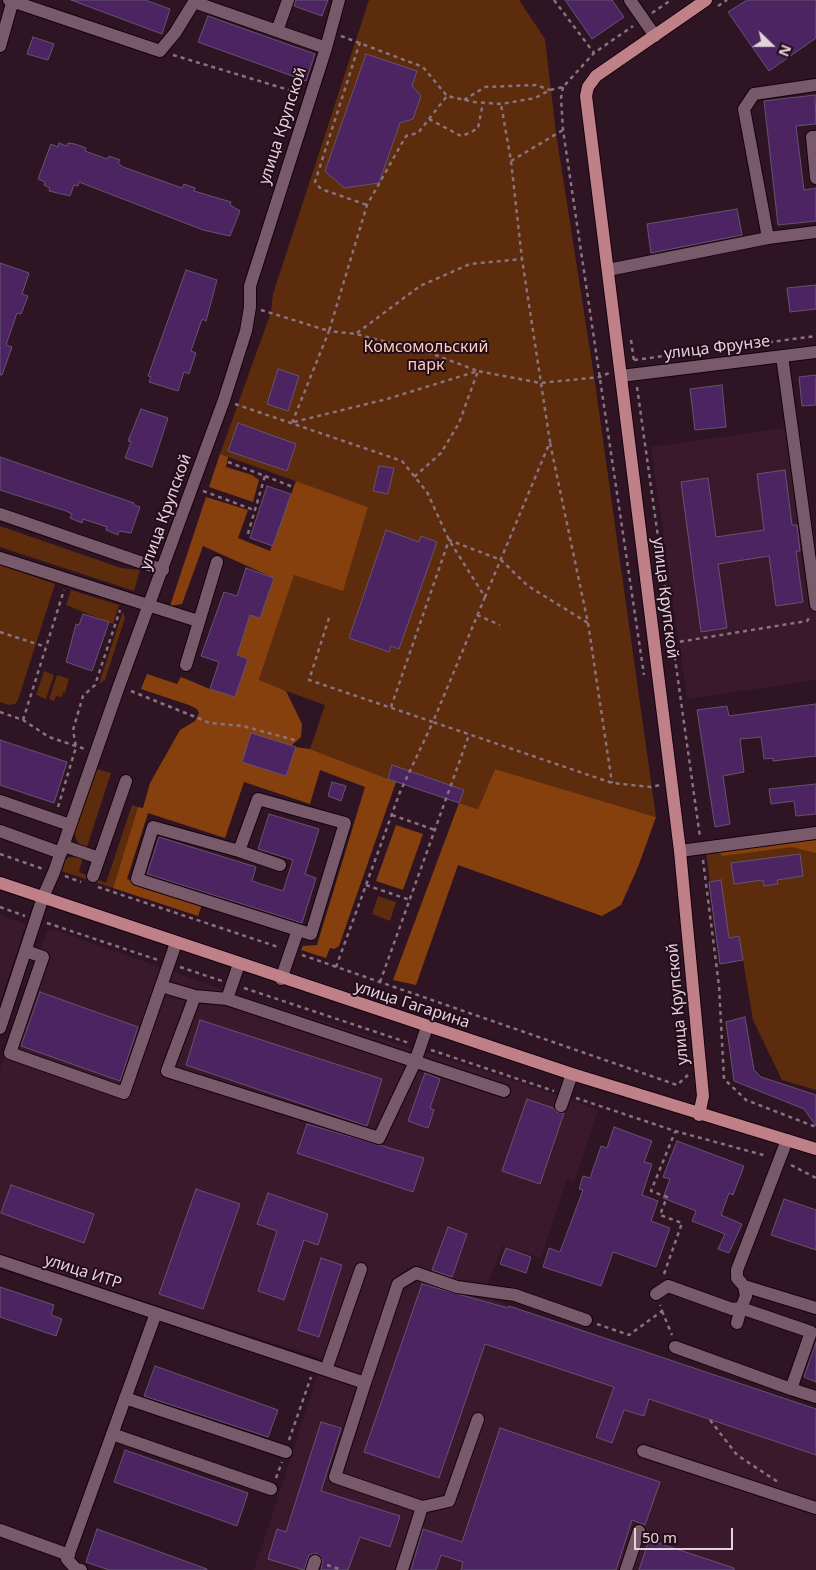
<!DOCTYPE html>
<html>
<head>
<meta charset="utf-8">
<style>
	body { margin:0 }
	#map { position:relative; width:816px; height:1570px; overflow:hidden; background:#2f1524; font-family:"Noto Sans",sans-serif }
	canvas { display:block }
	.north { position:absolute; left:746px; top:20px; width:50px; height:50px; -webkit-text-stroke:4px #240c1b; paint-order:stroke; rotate:112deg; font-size:14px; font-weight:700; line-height:20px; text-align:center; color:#e4d2db }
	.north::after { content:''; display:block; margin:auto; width:18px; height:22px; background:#e4d2db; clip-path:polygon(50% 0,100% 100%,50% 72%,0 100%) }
	.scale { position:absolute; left:634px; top:1528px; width:99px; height:22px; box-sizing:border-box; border:2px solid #e4d2db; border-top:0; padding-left:6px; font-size:15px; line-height:18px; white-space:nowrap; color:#e4d2db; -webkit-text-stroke:4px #240c1b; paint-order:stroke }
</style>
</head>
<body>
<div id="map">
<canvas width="816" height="1570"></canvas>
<div class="north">N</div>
<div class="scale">50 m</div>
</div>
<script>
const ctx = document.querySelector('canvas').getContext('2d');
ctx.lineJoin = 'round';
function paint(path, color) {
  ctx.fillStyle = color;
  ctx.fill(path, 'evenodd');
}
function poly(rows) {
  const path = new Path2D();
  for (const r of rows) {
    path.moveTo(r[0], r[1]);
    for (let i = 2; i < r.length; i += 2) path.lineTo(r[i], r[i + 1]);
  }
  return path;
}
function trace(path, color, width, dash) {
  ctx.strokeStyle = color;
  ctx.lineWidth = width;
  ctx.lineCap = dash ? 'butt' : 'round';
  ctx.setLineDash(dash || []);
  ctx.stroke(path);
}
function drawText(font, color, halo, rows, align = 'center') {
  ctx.font = font + ' "Noto Sans",sans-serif';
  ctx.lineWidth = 4;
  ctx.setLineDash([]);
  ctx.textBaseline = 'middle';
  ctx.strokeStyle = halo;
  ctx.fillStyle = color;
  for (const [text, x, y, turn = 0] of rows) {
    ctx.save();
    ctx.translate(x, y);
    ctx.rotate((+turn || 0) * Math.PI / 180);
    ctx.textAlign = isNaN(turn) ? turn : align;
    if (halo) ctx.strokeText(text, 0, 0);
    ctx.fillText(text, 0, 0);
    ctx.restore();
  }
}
const built = poly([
	[799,426,816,546,816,680,687,699,651,447],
	[0,915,26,924,0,1002],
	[52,929,224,990,522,1083,598,1110,574,1182,567,1180,541,1258,503,1245,483,1296,816,1409,816,1570,254,1570,323,1359,0,1254,0,1069,27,986,46,933]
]);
const green = poly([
	[369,0,519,0,545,39,556,133,594,376,656,817,495,769,478,809,388,779,310,749,325,705,259,681,294,574,368,507,220,454,271,312,273,294],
	[0,526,121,568,140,570,134,591,0,547],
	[0,565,55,584,18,700,15,704,9,705,0,702],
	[71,590,119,605,113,624,66,605],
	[123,611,125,618,105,680,99,684],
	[44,671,54,675,46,699,36,695],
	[57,675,69,679,65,693,63,692,62,697,56,696,54,701,49,699],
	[97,769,111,773,87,847,79,844,74,834],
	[132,805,138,807,113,888,61,871,65,860,69,857,83,857,79,872,106,883],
	[816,837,816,1090,782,1080,753,1020,743,960,720,963,706,851],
	[378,896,396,902,390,921,372,914]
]);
const forest = poly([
	[220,454,228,457,226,467,252,475,259,480,253,502,209,487],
	[296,481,368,507,343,591,294,575,259,680,286,691,302,724,301,737,291,746,242,762,286,776,296,747,310,749,396,782,339,946,334,949,330,948,326,958,301,950,303,946,317,945,365,787,320,770,310,804,244,782,225,838,148,813,127,879,202,904,198,916,113,888,138,807,143,808,150,783,180,730,195,721,199,713,197,709,189,705,141,689,147,674,177,684,181,677,210,689,248,659,237,655,250,615,260,618,274,578,203,546,182,604,170,606,206,497,248,510,238,538,270,551],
	[495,769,656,817,638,867,621,905,602,916,458,865,416,985,393,980,459,803,478,809],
	[396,825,423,834,403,890,376,881],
	[816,840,816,853,792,847,722,856,720,853,722,847]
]);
const building = poly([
	[71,0,145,0,170,9,162,34,71,0],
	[296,0,328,0,322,16,294,6,296,0],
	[565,0,612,0,624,17,592,39,565,0],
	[747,0,816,0,816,38,769,71,728,12,747,0],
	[208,16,315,54,306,81,198,42,208,16],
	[33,37,54,44,48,60,27,54,33,37],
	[366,54,417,71,412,86,421,96,413,119,400,123,379,183,344,188,325,171,366,54],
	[815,95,816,124,796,126,804,190,816,188,816,221,778,225,764,101,815,95],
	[59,143,67,146,68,143,75,144,86,148,85,151,107,159,109,156,120,160,118,163,123,167,182,188,184,184,195,188,194,191,231,202,230,205,240,211,230,236,203,230,79,182,78,186,74,185,70,196,49,191,50,188,44,185,45,182,38,179,51,144,58,147,59,143],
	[737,209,742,235,651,253,647,224,737,209],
	[0,263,29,273,22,294,28,296,21,314,17,313,6,345,12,347,2,375,0,375,0,263],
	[186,270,217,280,206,321,202,319,191,351,196,353,189,374,184,372,178,391,149,382,151,377,148,376,186,270],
	[816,285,816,309,790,312,787,288,816,285],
	[278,369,299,376,288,411,267,404,278,369],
	[816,375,816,405,802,406,799,377,816,375],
	[722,385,726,427,695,430,690,389,722,385],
	[141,409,168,418,152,467,125,458,131,442,128,441,141,409],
	[238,423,296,444,287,471,228,451,238,423],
	[0,457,134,503,134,505,140,507,131,533,119,531,118,535,106,530,107,527,83,519,82,523,70,518,72,514,66,511,0,490,0,457],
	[379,466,394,468,388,494,373,491,379,466],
	[785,470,792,525,797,525,800,551,796,551,803,602,776,606,769,556,718,564,727,628,701,632,681,482,708,478,716,537,764,530,757,474,785,470],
	[267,486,291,494,273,546,250,538,267,486],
	[386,530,419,542,421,536,437,542,399,649,391,646,389,652,349,638,386,530],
	[246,568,274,578,260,618,250,615,237,655,248,659,235,697,210,689,219,662,201,656,224,592,237,596,246,568],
	[83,614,109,622,92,671,66,662,76,624,79,625,83,614],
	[816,704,816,756,773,761,773,758,764,759,761,737,740,739,744,772,723,776,730,824,715,827,697,710,727,706,729,716,816,704],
	[251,733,296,747,286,776,242,762,251,733],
	[0,740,67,762,54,803,0,785,0,740],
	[392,765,464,790,459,803,388,779,392,765],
	[332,782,346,786,341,801,328,796,332,782],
	[816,784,816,814,796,816,794,801,771,804,769,789,816,784],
	[269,814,319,829,305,874,316,878,302,923,147,874,159,837,256,867,252,881,283,891,293,860,258,849,269,814],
	[800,854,803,876,777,880,778,884,764,886,763,880,734,884,731,863,800,854],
	[721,880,729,938,739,936,743,960,720,964,709,882,721,880],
	[40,992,138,1027,120,1081,21,1046,40,992],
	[745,1017,754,1070,761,1077,816,1095,816,1126,804,1109,734,1081,726,1022,745,1017],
	[200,1020,382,1079,367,1126,186,1065,200,1020],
	[425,1073,440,1079,430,1108,434,1110,428,1128,408,1121,425,1073],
	[527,1099,553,1108,558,1113,564,1113,540,1184,502,1171,527,1099],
	[307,1124,424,1158,413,1192,297,1153,307,1124],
	[614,1127,652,1141,644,1162,652,1164,642,1195,658,1201,651,1221,670,1228,656,1267,613,1252,601,1286,543,1267,549,1248,560,1252,583,1190,579,1189,583,1176,590,1178,601,1146,607,1148,614,1127],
	[677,1141,744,1166,733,1195,729,1193,721,1215,742,1224,729,1253,718,1249,725,1234,692,1221,696,1211,663,1198,670,1179,663,1177,677,1141],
	[11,1185,94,1214,84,1243,1,1213,11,1185],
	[196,1189,240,1204,203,1309,159,1294,196,1189],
	[268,1193,328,1214,318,1245,304,1240,284,1300,258,1291,277,1231,257,1224,268,1193],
	[784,1199,816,1210,816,1250,771,1235,784,1199],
	[448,1227,467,1234,452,1277,432,1270,448,1227],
	[506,1248,531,1257,526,1273,500,1264,506,1248],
	[321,1258,342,1265,319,1337,298,1330,321,1258],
	[422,1284,508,1308,509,1306,816,1409,816,1455,649,1399,644,1416,624,1410,612,1443,596,1437,614,1387,485,1344,439,1478,364,1452,422,1284],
	[0,1287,54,1305,51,1315,62,1319,56,1336,0,1317,0,1287],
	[816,1342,816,1382,804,1377,816,1342],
	[155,1366,278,1410,268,1437,144,1396,155,1366],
	[321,1422,341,1428,321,1491,400,1516,390,1547,360,1537,348,1570,321,1570,323,1560,317,1553,309,1555,304,1570,268,1559,277,1529,286,1532,321,1422],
	[500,1428,660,1482,645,1525,632,1520,616,1570,461,1570,463,1562,441,1555,436,1570,411,1570,423,1529,462,1542,500,1428],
	[125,1450,248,1493,237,1526,114,1482,125,1450],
	[97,1529,207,1569,207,1570,109,1570,86,1562,97,1529],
	[649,1540,734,1568,734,1570,639,1570,649,1540]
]);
const path = poly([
	[554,0,594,53],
	[718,6,727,0],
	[652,13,671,0],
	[341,36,423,67,447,96],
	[360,42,315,182,321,189,367,205],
	[173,55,299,93],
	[563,87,561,98,563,130,644,675],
	[464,100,485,87,536,85,550,90],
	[429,119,461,136,470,133,478,128,483,103],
	[511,161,563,130],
	[261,310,329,331,367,205,406,136,418,133,447,96,474,102,501,104,535,98,550,90,563,87,594,53,633,26],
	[357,333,420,286,470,264,522,259],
	[631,340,634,361],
	[634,360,816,336],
	[637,387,700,837],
	[235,404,402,461,427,492,449,540,485,597,550,442,522,259,511,161,501,104],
	[294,422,387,399,478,371,540,383,600,377,609,373],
	[292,423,329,331,356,334,430,353,478,371,459,423,441,453,414,477],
	[550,443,588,623,612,783],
	[228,462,265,476,247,537],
	[265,476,293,487],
	[203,491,254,510],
	[485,597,433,722,612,783,651,787,660,785],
	[477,615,500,625],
	[329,618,309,680,433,722,400,792,336,967],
	[0,632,46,647],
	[672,643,807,621,811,615],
	[131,691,210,723,243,726,298,741],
	[391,707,449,540,501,560,528,586,588,623],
	[0,712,23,720,49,737,85,749],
	[23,720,64,590],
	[58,807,76,747,73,730,83,696,95,685,120,610],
	[392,815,435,830],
	[0,854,43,869],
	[703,860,719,986,724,1079,746,1100,816,1127],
	[65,876,81,882],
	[366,885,410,900],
	[98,887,278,947],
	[0,907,25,916],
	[47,923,158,960],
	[302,955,677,1085,688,1075],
	[180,967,222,981],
	[380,982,469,735],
	[244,988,409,1043],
	[431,1050,554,1091],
	[576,1098,675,1131,767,1156],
	[791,1165,816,1178],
	[664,1274,682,1223,660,1215,667,1197,651,1191,675,1132],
	[662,1311,672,1335],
	[597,1324,629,1335,662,1311,660,1305],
	[710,1420,737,1455,778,1482],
	[289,1440,311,1377],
	[276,1478,282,1462],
	[327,1565,342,1570]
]);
const minor = poly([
	[9,0,160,51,175,33,194,2,326,48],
	[630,0,655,36],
	[277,31,288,0],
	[0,46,13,0],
	[816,137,812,137,816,178],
	[768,238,744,109,754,94,816,85],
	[608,270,768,238,816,232],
	[782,356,816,605],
	[621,376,816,352],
	[0,514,163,570],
	[0,558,198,621],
	[186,665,217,562],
	[0,801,70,825],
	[0,831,61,853],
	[64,846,99,858],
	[239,851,153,827,137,879,298,930],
	[680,851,816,833],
	[280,865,239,851,258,799,345,823,311,934,298,930,281,979],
	[93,876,126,781],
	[26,951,43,957,10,1053,124,1093,176,943],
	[161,986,195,996,227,999,504,1091],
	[195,996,167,1071,379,1138,415,1062,427,1027],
	[227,999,239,964],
	[0,1028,43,897,54,872,119,686,224,400,246,331,250,307,250,286,326,48,339,0],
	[561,1106,572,1074],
	[0,1261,365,1383,398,1284,416,1273,457,1287,515,1295,586,1320],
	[744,1286,816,1308],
	[656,1294,668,1286,732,1309,741,1308,746,1296,744,1286,737,1278,737,1270,787,1140],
	[737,1323,741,1308,811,1332,791,1389,816,1397],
	[675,1347,791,1389],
	[326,1370,361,1269],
	[365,1383,335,1477,422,1507,402,1570],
	[125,1398,286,1452],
	[112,1434,271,1489],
	[643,1451,816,1508],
	[422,1507,449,1501,478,1419],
	[0,1530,69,1555],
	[81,1570,76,1569,67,1559,156,1313],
	[312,1570,315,1561],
	[626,1570,639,1531]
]);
const major = poly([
	[0,883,572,1074,816,1149],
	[699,1115,703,1096,680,851,586,96,588,87,596,76,706,0]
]);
const streetNames = [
	["улица Крупской",283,126,-72],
	["улица Фрунзе",717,348,-7],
	["улица Крупской",166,512,-70],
	["улица Крупской",665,598,83],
	["улица Крупской",678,1004,-95],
	["улица Гагарина",412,1005,18],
	["улица ИТР",83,1272,18]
];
const parkNames = [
	["Комсомольский",426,347],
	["парк",426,365]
];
paint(built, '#3a192d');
paint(green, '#5c2c0c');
paint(forest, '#85400e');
paint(building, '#4c2462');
trace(building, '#65546f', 1);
trace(minor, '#15020d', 14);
trace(major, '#15020d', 14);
trace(path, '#89737f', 2.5, [4, 4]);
trace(minor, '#795a6b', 12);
trace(major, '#c08088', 12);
drawText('16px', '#e4d2db', '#240c1b', streetNames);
drawText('16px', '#f9d0b9', '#240c1b', parkNames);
</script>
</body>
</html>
